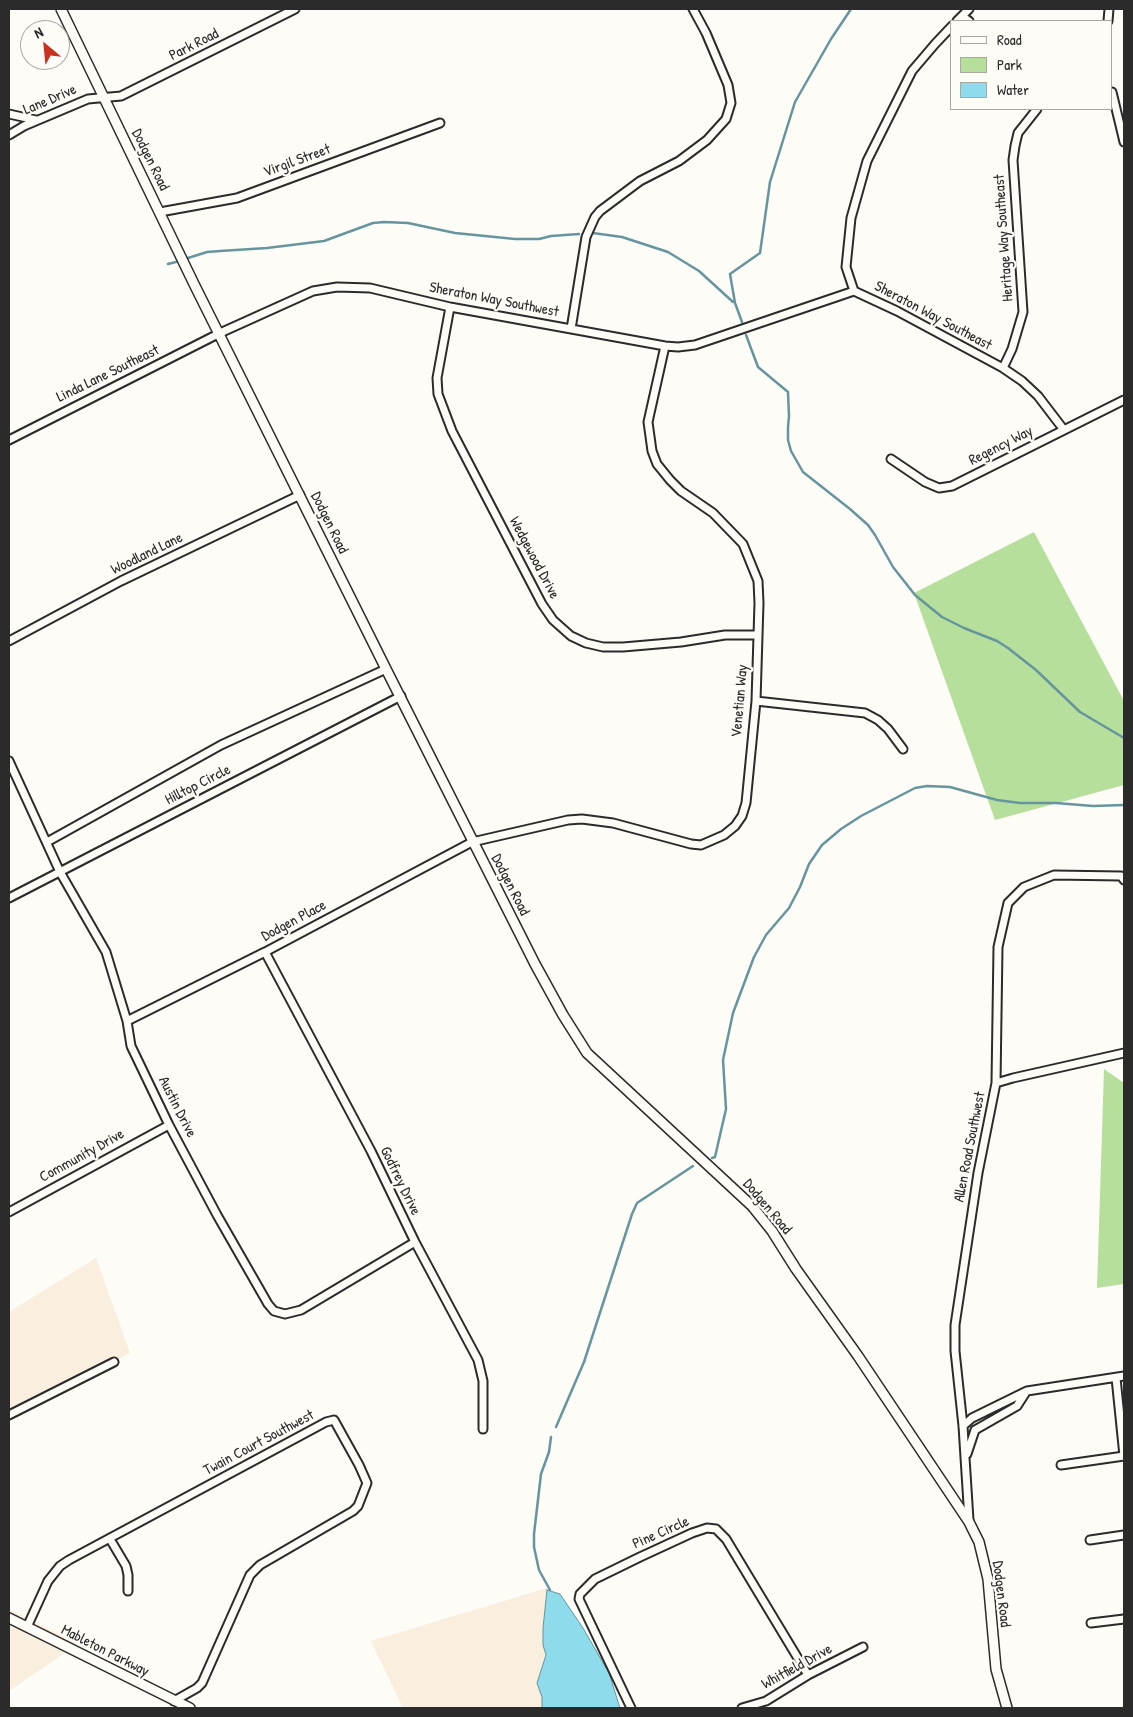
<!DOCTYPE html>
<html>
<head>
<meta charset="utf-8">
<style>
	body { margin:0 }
	#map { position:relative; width:1133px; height:1717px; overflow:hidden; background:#fdfcf7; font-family:"Patrick Hand",sans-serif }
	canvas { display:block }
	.frame { position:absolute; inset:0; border:10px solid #2b2b2b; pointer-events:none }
	.legend { position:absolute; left:950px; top:20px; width:162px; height:90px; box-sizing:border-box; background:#fdfcf7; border:1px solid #a9a8a5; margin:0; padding:6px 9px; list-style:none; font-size:15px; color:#2b2b2b }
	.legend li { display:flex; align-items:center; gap:10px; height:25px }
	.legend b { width:25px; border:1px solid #a9a8a5 }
	.north { position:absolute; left:20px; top:20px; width:50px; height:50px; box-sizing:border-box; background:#fdfcf7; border:1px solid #a9a8a5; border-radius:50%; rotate:332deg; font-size:14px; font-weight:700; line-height:20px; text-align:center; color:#2b2b2b }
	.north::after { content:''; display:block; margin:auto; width:18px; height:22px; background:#c8321e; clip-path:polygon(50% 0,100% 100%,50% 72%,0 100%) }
</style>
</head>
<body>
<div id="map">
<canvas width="1133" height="1717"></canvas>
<div class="frame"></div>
<ul class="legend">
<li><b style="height:6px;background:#fdfcf7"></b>Road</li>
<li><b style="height:14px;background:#b6df9b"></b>Park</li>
<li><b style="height:14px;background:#8ddbeb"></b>Water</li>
</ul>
<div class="north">N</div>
</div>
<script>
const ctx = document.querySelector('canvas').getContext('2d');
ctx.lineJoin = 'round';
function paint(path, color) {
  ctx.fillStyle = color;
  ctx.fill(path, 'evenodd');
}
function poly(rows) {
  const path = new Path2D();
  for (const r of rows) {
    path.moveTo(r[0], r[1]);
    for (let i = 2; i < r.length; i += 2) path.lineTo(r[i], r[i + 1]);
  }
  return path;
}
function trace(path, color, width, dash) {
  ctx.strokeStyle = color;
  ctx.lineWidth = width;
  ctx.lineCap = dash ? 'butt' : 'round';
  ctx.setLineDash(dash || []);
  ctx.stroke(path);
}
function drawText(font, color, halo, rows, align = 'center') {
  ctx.font = font + ' "Patrick Hand",sans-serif';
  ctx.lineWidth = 4.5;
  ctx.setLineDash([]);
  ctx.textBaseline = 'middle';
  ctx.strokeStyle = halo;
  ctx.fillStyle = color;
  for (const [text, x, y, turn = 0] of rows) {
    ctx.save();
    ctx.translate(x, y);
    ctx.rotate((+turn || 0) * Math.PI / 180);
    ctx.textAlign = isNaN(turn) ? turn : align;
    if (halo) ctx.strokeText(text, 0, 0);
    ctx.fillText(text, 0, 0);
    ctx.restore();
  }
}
const built = poly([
	[96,1258,130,1353,9,1416,9,1312],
	[547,1588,543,1708,403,1708,371,1641],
	[9,1609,78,1644,9,1691]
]);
const green = poly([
	[1034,532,1124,701,1124,785,995,820,914,593],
	[1104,1069,1124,1083,1124,1284,1097,1288]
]);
const water = poly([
	[547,1590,560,1594,583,1628,609,1673,620,1708,542,1708,542,1697,537,1683,546,1655,543,1645,543,1628,547,1590]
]);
const stream = poly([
	[593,233,622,237,668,252,699,271,733,302],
	[188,258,207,252,220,251,267,248,324,241,373,223,384,222,408,223,455,233,515,239,539,239,551,236,579,234],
	[168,264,176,262],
	[742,322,735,303,730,274,760,253,770,182,795,102,831,39,851,9],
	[746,335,758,367,788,392,789,416,788,427,788,440,791,451,803,472,850,509,868,525,875,535,893,567,915,595,942,617,964,628,997,641,1008,648,1036,670,1080,712,1124,738],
	[712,1158,715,1157,726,1109,723,1060,733,1013,754,957,766,935,789,908,800,887,809,864,822,845,841,829,861,816,915,788,927,786,950,787,997,800,1020,803,1056,803,1093,806,1124,805],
	[556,1427,584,1362,632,1214,637,1203,693,1166],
	[550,1590,539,1570,534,1547,534,1534,541,1474,549,1452,551,1437]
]);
const minor = poly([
	[962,16,969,21],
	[957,21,969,9],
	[1108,21,1109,9],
	[1112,92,1124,142],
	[9,114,36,120],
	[9,135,24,126,88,99,121,96,295,9],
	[160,212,237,198,440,123],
	[854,291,846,267,851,218,867,161,912,71,935,44,952,26],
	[450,307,437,378,438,394,452,431,542,604,553,620,571,636,586,643,603,647,623,647,681,642,725,635,758,635],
	[571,329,586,237,595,217,600,211,640,181,679,161,707,140,726,119,731,103,728,85,706,33,693,9],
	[1003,368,1012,349,1023,312,1013,160,1015,146,1018,133,1037,109],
	[9,440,220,333,313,291,337,287,370,288,450,307,665,346,678,347,695,345,854,291,897,311,1003,368,1022,381,1038,396,1064,430],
	[891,459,925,482,939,488,952,486,1124,400],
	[9,641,121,581,300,495],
	[756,701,865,713,878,720,888,729,903,749],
	[9,761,60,872,106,952,127,1021,131,1046,169,1125,217,1215,268,1304,274,1311,285,1314,301,1310,415,1242],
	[47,842,221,745,386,669],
	[9,898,401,696],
	[265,952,371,1151,415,1242,478,1360,483,1381,483,1429],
	[127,1021,265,952,472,842,568,820,582,819,613,823,691,844,701,845,724,835,735,826,742,816,746,803,756,701,759,603,758,581,743,544,713,513,681,491,670,480,657,464,652,451,648,422,665,346],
	[996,1083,1013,1078,1124,1053],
	[9,1212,169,1125],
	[1116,1378,1124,1456],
	[9,1415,114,1362],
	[963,1426,972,1418,1027,1391,1124,1376],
	[967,1454,975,1430,1017,1406,1026,1392],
	[1061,1465,1124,1456],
	[969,1520,963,1426,955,1351,955,1325,978,1173,996,1083,998,947,1008,903,1024,887,1054,875,1121,876,1124,880],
	[110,1539,126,1566,128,1575,128,1591],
	[1090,1540,1124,1535],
	[1091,1623,1124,1619],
	[27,1627,48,1581,60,1566,69,1560,326,1422,334,1420,359,1465,367,1483,358,1506,353,1511,260,1565,250,1575,202,1683,197,1688,174,1701],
	[631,1708,579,1599,580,1594,595,1579,640,1557,692,1533,707,1528,716,1529,726,1539,808,1675],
	[742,1708,766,1701,808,1675,863,1647]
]);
const tertiary = poly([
	[61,9,194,284,386,669,535,964,563,1015,587,1053,752,1206,772,1231,796,1269,858,1356,969,1522,979,1542,988,1579,996,1669,1007,1708]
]);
const secondary = poly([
	[9,1618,190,1708]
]);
const streetNames = [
	["Park Road",194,45,-27],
	["Lane Drive",50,100,-23],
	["Dodgen Road",150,160,64],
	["Virgil Street",297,161,-20],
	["Heritage Way Southeast",1004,238,-94],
	["Sheraton Way Southwest",494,300,11],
	["Sheraton Way Southeast",933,316,28],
	["Linda Lane Southeast",108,374,-26],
	["Regency Way",1001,446,-27],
	["Dodgen Road",329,523,64],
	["Woodland Lane",147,554,-26],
	["Wedgewood Drive",534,558,62],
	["Venetian Way",740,701,-85],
	["Hilltop Circle",198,785,-27],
	["Dodgen Road",510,885,63],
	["Dodgen Place",294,921,-28],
	["Austin Drive",177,1107,63],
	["Allen Road Southwest",970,1147,-79],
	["Community Drive",82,1156,-29],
	["Godfrey Drive",400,1181,64],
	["Dodgen Road",767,1207,50],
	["Twain Court Southwest",259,1443,-28],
	["Pine Circle",661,1533,-24],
	["Dodgen Road",1001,1594,83],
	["Mableton Parkway",105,1651,27],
	["Whitfield Drive",797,1667,-29]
];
paint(built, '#faeede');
paint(green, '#b6df9b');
paint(water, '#8ddbeb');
trace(water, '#66959e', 1);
trace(stream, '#66959e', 2.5);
trace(minor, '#2b2b2b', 11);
trace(tertiary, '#2b2b2b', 12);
trace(secondary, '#2b2b2b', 12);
trace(minor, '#fdfcf7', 7);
trace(tertiary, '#fdfcf7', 9);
trace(secondary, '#fdfcf7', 9);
drawText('15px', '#2b2b2b', '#fdfcf7', streetNames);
</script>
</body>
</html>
